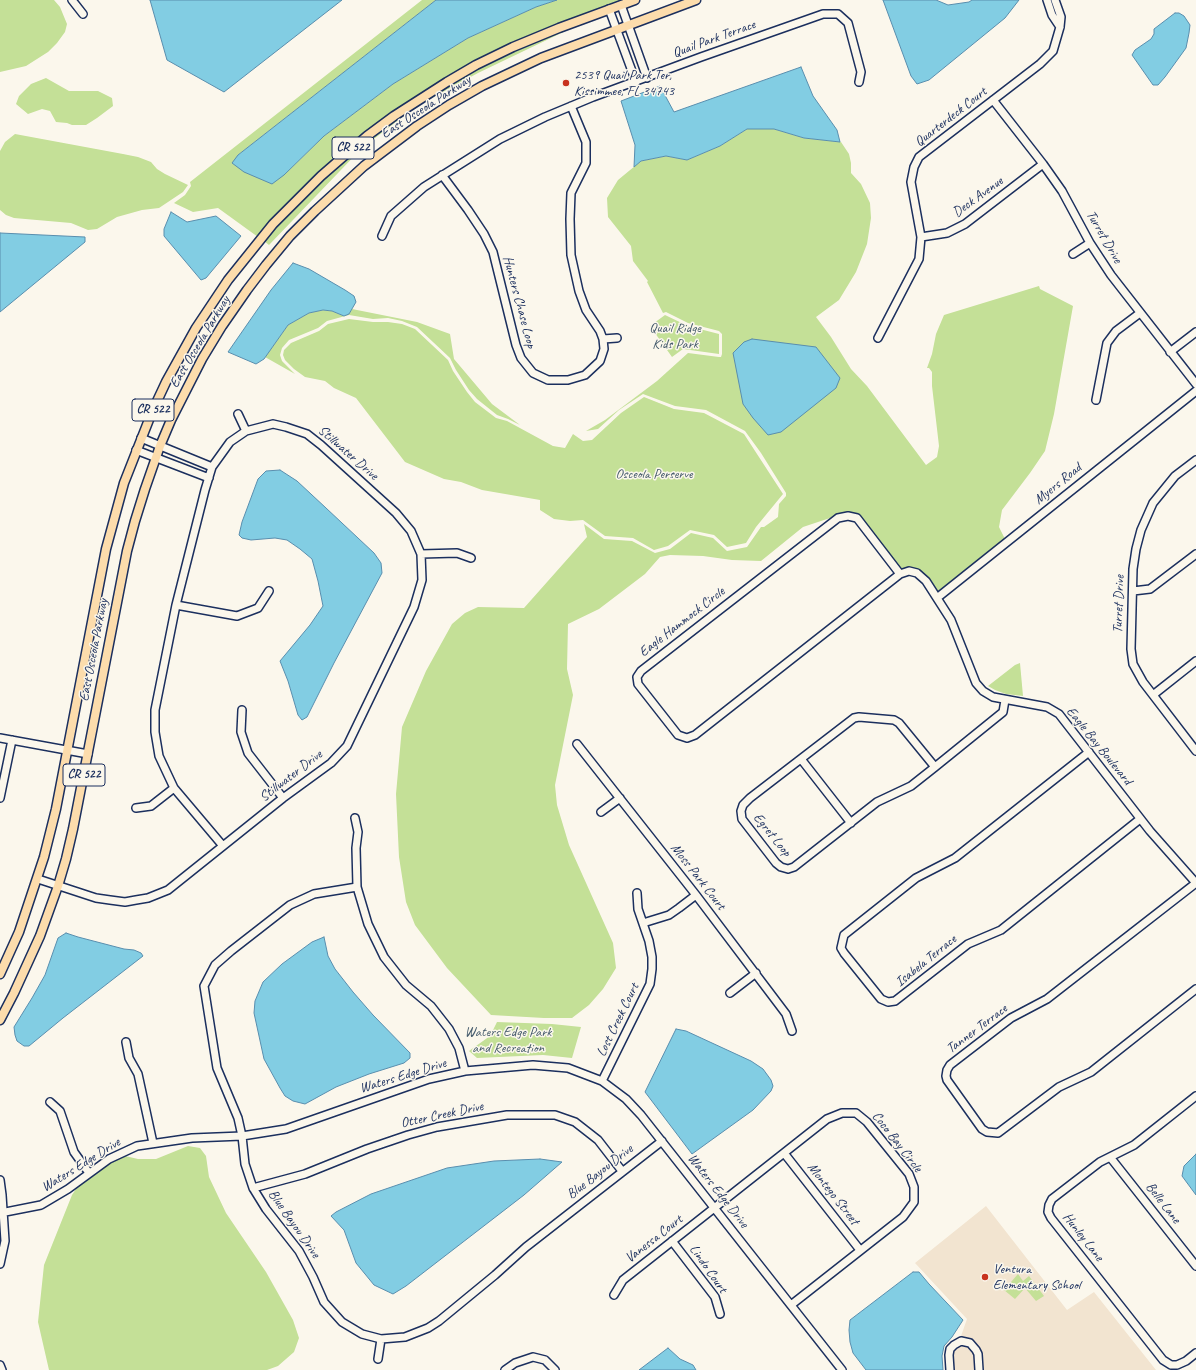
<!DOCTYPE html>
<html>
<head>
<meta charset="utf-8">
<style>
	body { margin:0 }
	canvas { display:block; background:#fbf7ec }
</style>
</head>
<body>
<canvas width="1196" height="1370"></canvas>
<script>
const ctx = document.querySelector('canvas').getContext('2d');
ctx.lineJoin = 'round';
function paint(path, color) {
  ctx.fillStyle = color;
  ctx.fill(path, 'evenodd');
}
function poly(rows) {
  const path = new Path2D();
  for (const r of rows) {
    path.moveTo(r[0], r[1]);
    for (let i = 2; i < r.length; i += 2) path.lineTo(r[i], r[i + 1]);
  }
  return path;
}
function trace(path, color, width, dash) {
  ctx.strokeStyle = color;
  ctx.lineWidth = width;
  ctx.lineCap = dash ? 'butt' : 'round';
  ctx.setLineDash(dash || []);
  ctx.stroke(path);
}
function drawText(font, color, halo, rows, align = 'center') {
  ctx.font = font + ' Caveat,sans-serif';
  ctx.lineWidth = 3;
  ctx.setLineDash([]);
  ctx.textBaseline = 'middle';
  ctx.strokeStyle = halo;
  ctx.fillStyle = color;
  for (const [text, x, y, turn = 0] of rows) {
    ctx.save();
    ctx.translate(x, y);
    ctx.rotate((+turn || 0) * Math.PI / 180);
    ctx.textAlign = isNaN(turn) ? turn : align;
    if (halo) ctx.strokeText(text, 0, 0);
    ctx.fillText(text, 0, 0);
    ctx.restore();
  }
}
const built = poly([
	[986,1206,1067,1310,1094,1292,1156,1370,946,1370,945,1356,947,1348,953,1341,961,1336,967,1319,915,1263]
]);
const green = poly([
	[0,0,54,0,60,7,67,24,65,32,57,43,48,52,26,66,0,72],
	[422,0,436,0,238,155,284,175,324,136,393,84,468,38,536,7,557,0,625,0,558,24,511,44,474,62,419,94,365,133,341,153,292,198,258,237,218,208,193,212,174,203,185,195,191,186,190,182],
	[578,25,478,73,417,106,362,148,269,245,264,241,298,204,324,179,370,139,396,119,449,85,478,68,515,51],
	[46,78,69,91,98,91,112,98,113,106,97,118,86,125,72,125,67,123,56,122,50,111,42,109,28,114,16,104,19,96,31,84],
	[747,129,774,129,804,138,841,142,849,154,851,163,851,173,861,184,870,203,871,218,867,244,856,272,839,300,816,317,831,337,851,369,867,386,926,465,937,457,939,446,932,386,932,372,929,368,927,368,932,354,936,334,944,315,1039,286,1040,289,1073,306,1054,414,1045,451,1030,473,1002,510,999,527,1005,539,937,593,929,579,919,570,909,568,901,569,859,516,847,512,837,514,833,517,803,527,761,561,732,560,703,556,670,555,660,557,645,574,599,609,568,624,567,669,573,695,555,785,557,805,569,845,613,943,616,968,603,989,589,1005,572,1018,544,1018,491,1015,447,968,415,925,406,902,399,857,396,794,402,727,426,671,452,624,465,613,478,607,524,608,587,537,584,524,604,539,632,541,655,553,670,549,691,533,713,538,727,551,747,547,761,527,764,527,778,517,779,504,786,496,786,493,761,453,745,431,706,410,675,406,643,394,619,410,598,429,586,431,605,420,657,381,688,353,719,357,721,357,722,354,722,334,719,331,688,323,666,312,663,313,647,282,648,281,633,261,631,246,608,217,607,198,618,180,641,161,666,156,687,160,720,146],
	[15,134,123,154,138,157,151,162,157,169,165,174,188,185,183,192,159,208,142,210,117,217,97,229,88,230,71,223,14,218,6,215,0,210,0,151,5,142],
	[352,309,417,322,450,334,454,359,492,404,520,425,508,419,497,415,477,399,469,390,456,370,450,358,417,327,402,321,388,318,373,319,349,315,327,321,318,328,289,340,282,348,280,355,282,361,295,374,265,357,288,325,309,313,323,310,332,311,344,316,349,314],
	[665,315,688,326,719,334,719,354,683,349,672,357,650,326],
	[349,319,373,322,388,322,402,324,415,329,448,360,453,371,467,392,475,402,496,418,507,421,553,446,565,448,573,434,583,441,592,440,621,413,644,397,674,409,704,413,744,434,783,494,756,527,746,543,727,547,714,535,690,530,668,546,654,550,633,538,605,536,583,520,570,521,554,519,540,510,540,500,482,490,461,482,444,479,405,462,356,398,334,388,325,381,305,377,294,369,285,360,283,355,284,350,291,343,319,331,328,324],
	[1020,663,1023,696,1006,694,995,690,988,686,1015,665],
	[497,1022,552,1024,581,1027,572,1058,543,1055,477,1058,469,1051,490,1036],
	[188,1146,200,1148,206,1156,209,1177,226,1213,266,1272,293,1320,299,1338,294,1352,278,1366,267,1370,49,1370,38,1322,44,1265,72,1195,78,1186,91,1176,111,1162,125,1156,138,1159,156,1159],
	[1018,1274,1023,1281,1029,1276,1044,1296,1036,1301,1025,1288,1015,1299,1004,1290]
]);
const water = poly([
	[150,0,342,0,224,92,167,60,150,0],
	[436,0,557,0,536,7,468,38,393,84,324,136,284,175,272,184,244,172,232,163,238,155,436,0],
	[883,0,936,0,948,5,969,2,972,0,1019,0,1005,18,929,80,917,84,911,76,883,0],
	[1175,13,1179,13,1184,16,1190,25,1189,33,1186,48,1165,77,1158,85,1153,85,1132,55,1135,50,1151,39,1154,34,1154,29,1175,13],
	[801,67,813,96,837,130,840,142,804,138,774,129,747,129,720,146,687,160,666,156,641,161,634,167,635,145,621,101,660,86,674,112,801,67],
	[171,212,187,222,216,216,241,236,206,278,201,280,164,236,164,229,171,212],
	[0,233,85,237,85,242,0,312,0,233],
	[293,263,309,269,345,290,354,296,356,302,349,314,344,316,332,311,323,310,309,313,288,325,264,359,256,364,228,352,271,290,293,263],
	[752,339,816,347,840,378,836,388,781,432,768,435,753,418,743,404,733,353,744,342,752,339],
	[280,470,297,481,326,508,374,553,381,563,382,573,334,663,307,717,302,720,298,715,288,681,280,661,310,625,323,606,318,581,312,559,300,549,287,540,275,538,251,540,242,538,239,535,242,522,258,479,266,471,280,470],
	[66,933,78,937,124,949,134,950,141,953,143,956,63,1018,29,1046,24,1046,17,1041,15,1035,14,1027,32,998,45,975,58,938,66,933],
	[324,937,328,956,335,969,353,992,373,1015,410,1053,410,1058,404,1063,369,1074,336,1087,305,1104,293,1101,285,1096,280,1088,264,1059,254,1013,255,1001,263,982,282,964,312,942,324,937],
	[676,1029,686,1031,751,1061,763,1069,771,1080,773,1086,771,1091,753,1110,692,1154,645,1092,676,1029],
	[1196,1154,1196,1195,1182,1176,1184,1166,1196,1154],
	[540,1159,562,1162,524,1195,406,1286,393,1294,374,1285,356,1263,344,1230,331,1216,336,1212,371,1194,447,1168,494,1161,540,1159],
	[913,1272,919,1272,929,1284,963,1320,952,1337,944,1346,942,1356,943,1370,866,1370,853,1353,850,1342,849,1330,850,1320,913,1272],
	[668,1348,680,1359,693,1365,696,1370,639,1370,668,1348]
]);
const minor = poly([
	[72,0,83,14],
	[1047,0,1052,15,1060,27],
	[621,5,647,78],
	[609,9,636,82],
	[993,100,1043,164,1062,191,1090,243,1111,275,1196,384],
	[442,175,468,210,484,234,493,252,516,345,521,358,533,373,548,380,568,380,585,375,600,361,604,349,603,339,600,331,586,310,579,291,571,255,570,219,571,193,586,163,586,142,571,106],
	[382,236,391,216,424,187,500,139,545,117,593,97,701,57,823,14,838,14,848,23,861,72,859,82],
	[921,237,947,233,965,224,1043,164],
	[1073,254,1090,243],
	[878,338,919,259,921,237,911,182,914,167,919,157,1040,64,1053,51,1060,27,1061,17,1055,0],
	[603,339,617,338],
	[1170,352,1196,332],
	[1096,400,1107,343,1116,331,1140,313],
	[238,414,246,431],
	[141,438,212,467],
	[136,450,209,478],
	[1196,460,1175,476,1153,503,1141,530,1136,549,1133,569,1131,649,1133,664,1143,682,1196,751],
	[421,554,457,553,471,558],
	[900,574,857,518,848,516,838,518,641,671,637,677,638,684,678,735,687,738,695,735,900,574,909,571,917,573,926,581,951,620,976,683,983,691,993,697,1047,707,1059,714,1150,831,1196,883],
	[1133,591,1150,589,1196,554],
	[937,598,1196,391],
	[176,605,237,616,258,608,269,591],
	[1153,695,1196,661],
	[242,710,241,732,248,753,283,798],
	[0,738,88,754],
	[577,744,696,895,786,1014,792,1031],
	[1089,752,955,858,916,878,844,935,841,948,844,953,881,999,888,1002,895,1001,968,944,1001,930,1140,819],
	[801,759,851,823],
	[935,767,899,723,894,720,859,717,854,718,750,798,743,805,741,811,742,819,776,863,781,867,788,869,794,867,877,802,911,786,935,767,1003,712,1005,700],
	[0,798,12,740],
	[136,808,151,806,174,788],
	[601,812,620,798],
	[355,818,358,832,356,848,357,887,368,924,384,957,406,985,431,1006,449,1029,459,1048,465,1071],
	[38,879,96,898,110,900,125,902,136,900,148,898,168,890,283,798,331,763,347,746,414,607,422,580,421,554,411,531,396,513,321,445,307,434,286,427,273,424,246,431,230,442,212,467,205,490,176,605,155,710,155,732,159,756,174,788,223,846],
	[1196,883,1047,999,1011,1018,950,1065,947,1070,946,1076,947,1080,982,1129,987,1132,998,1133,1059,1087,1091,1072,1196,989],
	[357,887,314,894,290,905,231,951,215,965,204,986,217,1068,238,1118,242,1136,245,1164,253,1188,266,1209,299,1251,313,1277,324,1302,342,1322,362,1334,381,1339,405,1337,428,1328,439,1321,495,1275,526,1247,662,1141],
	[643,923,669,915,679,908,696,895],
	[730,993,756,973],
	[126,1042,129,1058,138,1074,153,1143],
	[602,1081,650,984,652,969,652,957,649,941,638,909,637,893],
	[1196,1096,1134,1145,1100,1162,1052,1199,1049,1205,1048,1212,1051,1218,1163,1360,1171,1365,1177,1365,1186,1361,1196,1353],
	[50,1102,60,1111,74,1152,89,1173],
	[784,1153,860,1250],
	[1110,1157,1196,1266],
	[0,1180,2,1195,5,1241,0,1264],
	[253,1188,305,1174,367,1149,408,1135,437,1127,507,1115,555,1115,575,1122,598,1140,622,1171],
	[0,1213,41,1205,68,1189,109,1159,137,1146,192,1138,242,1136,286,1129,429,1079,465,1071,533,1065,568,1068,602,1081,626,1099,641,1115,842,1370],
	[672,1241,715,1297,720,1314],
	[614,1295,623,1280,827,1119,842,1113,856,1113,867,1122,909,1174,914,1187,914,1202,903,1217,791,1305],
	[378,1359,381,1339],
	[0,1365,2,1370],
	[505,1370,515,1363,533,1357,545,1360,555,1370],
	[950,1370,949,1355,950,1349,954,1345,961,1341,970,1343,976,1350,978,1354,979,1370]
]);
const major = poly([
	[0,974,19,932,44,857,56,809,106,549,124,483,152,412,166,382,196,328,228,280,273,224,321,176,367,136,394,116,447,82,476,65,513,47,559,28,635,0],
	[0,1020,14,993,40,936,58,886,66,859,73,829,127,551,135,521,145,489,160,446,171,420,202,359,222,326,247,290,266,265,290,236,315,211,364,166,417,126,449,105,482,86,541,58,696,0]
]);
const markers = [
	[566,83,4,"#c8321e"],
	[985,1277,4,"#c8321e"]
];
const shields = [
	[353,148,42],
	[153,410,42],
	[84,775,42]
];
const shieldNames = [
	["CR 522",353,148],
	["CR 522",153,410],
	["CR 522",84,775]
];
const streetNames = [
	["Quail Park Terrace",714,39,-20],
	["East Osceola Parkway",426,107,-33],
	["Quarterdeck Court",951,117,-38],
	["Deck Avenue",978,197,-36],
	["Turret Drive",1104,237,60],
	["Hunters Chase Loop",519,302,75],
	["East Osceola Parkway",200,342,-59],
	["Stillwater Drive",348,453,41],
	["Myers Road",1058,484,-39],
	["Turret Drive",1119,604,-88],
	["Eagle Hammock Circle",682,622,-38],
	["East Osceola Parkway",94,650,-79],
	["Eagle Bay Boulevard",1099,746,51],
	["Stillwater Drive",291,776,-38],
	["Egret Loop",772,835,51],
	["Moss Park Court",698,877,52],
	["Isabela Terrace",926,961,-39],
	["Lost Creek Court",618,1020,-64],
	["Tanner Terrace",977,1029,-37],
	["Waters Edge Drive",403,1076,-17],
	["Otter Creek Drive",442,1115,-12],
	["Coco Bay Circle",897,1142,52],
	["Waters Edge Drive",81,1165,-32],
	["Blue Bayou Drive",600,1172,-38],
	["Waters Edge Drive",718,1191,52],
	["Montego Street",833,1194,52],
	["Belle Lane",1163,1203,52],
	["Blue Bayou Drive",294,1224,55],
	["Hunley Lane",1083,1237,52],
	["Vanessa Court",654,1239,-38],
	["Lindo Court",708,1269,55]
];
const poiNames = [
	["2539 Quail Park Ter,",574,75],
	["Kissimmee, FL 34743",574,91],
	["Ventura",993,1269],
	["Elementary School",993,1285]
];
const parkNames = [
	["Quail Ridge",675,328],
	["Kids Park",675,344],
	["Osceola Perserve",654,474],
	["Waters Edge Park",508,1032],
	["and Recreation",508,1048]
];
paint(built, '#f2e4d0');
paint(green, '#c4e097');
paint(water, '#82cde3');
trace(water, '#598eae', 1);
trace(minor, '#1b2f5e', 10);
trace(major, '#1b2f5e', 11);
trace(minor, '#fbf7ec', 7);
trace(major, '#fcdcac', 8);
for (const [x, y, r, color] of markers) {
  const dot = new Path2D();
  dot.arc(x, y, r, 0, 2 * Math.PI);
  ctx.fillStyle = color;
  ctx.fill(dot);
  trace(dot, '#fbf7ec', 1.5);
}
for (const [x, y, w] of shields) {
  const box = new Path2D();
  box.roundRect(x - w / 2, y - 11, w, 22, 3);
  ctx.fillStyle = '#fbf7ec';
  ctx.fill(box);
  trace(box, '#1b2f5e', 1);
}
drawText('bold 13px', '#1b2f5e', null, shieldNames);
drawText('14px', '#1b2f5e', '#fbf7ec', streetNames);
drawText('14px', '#1b2f5e', '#fbf7ec', poiNames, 'left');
drawText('14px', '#455b6c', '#fbf7ec', parkNames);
</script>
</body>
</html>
